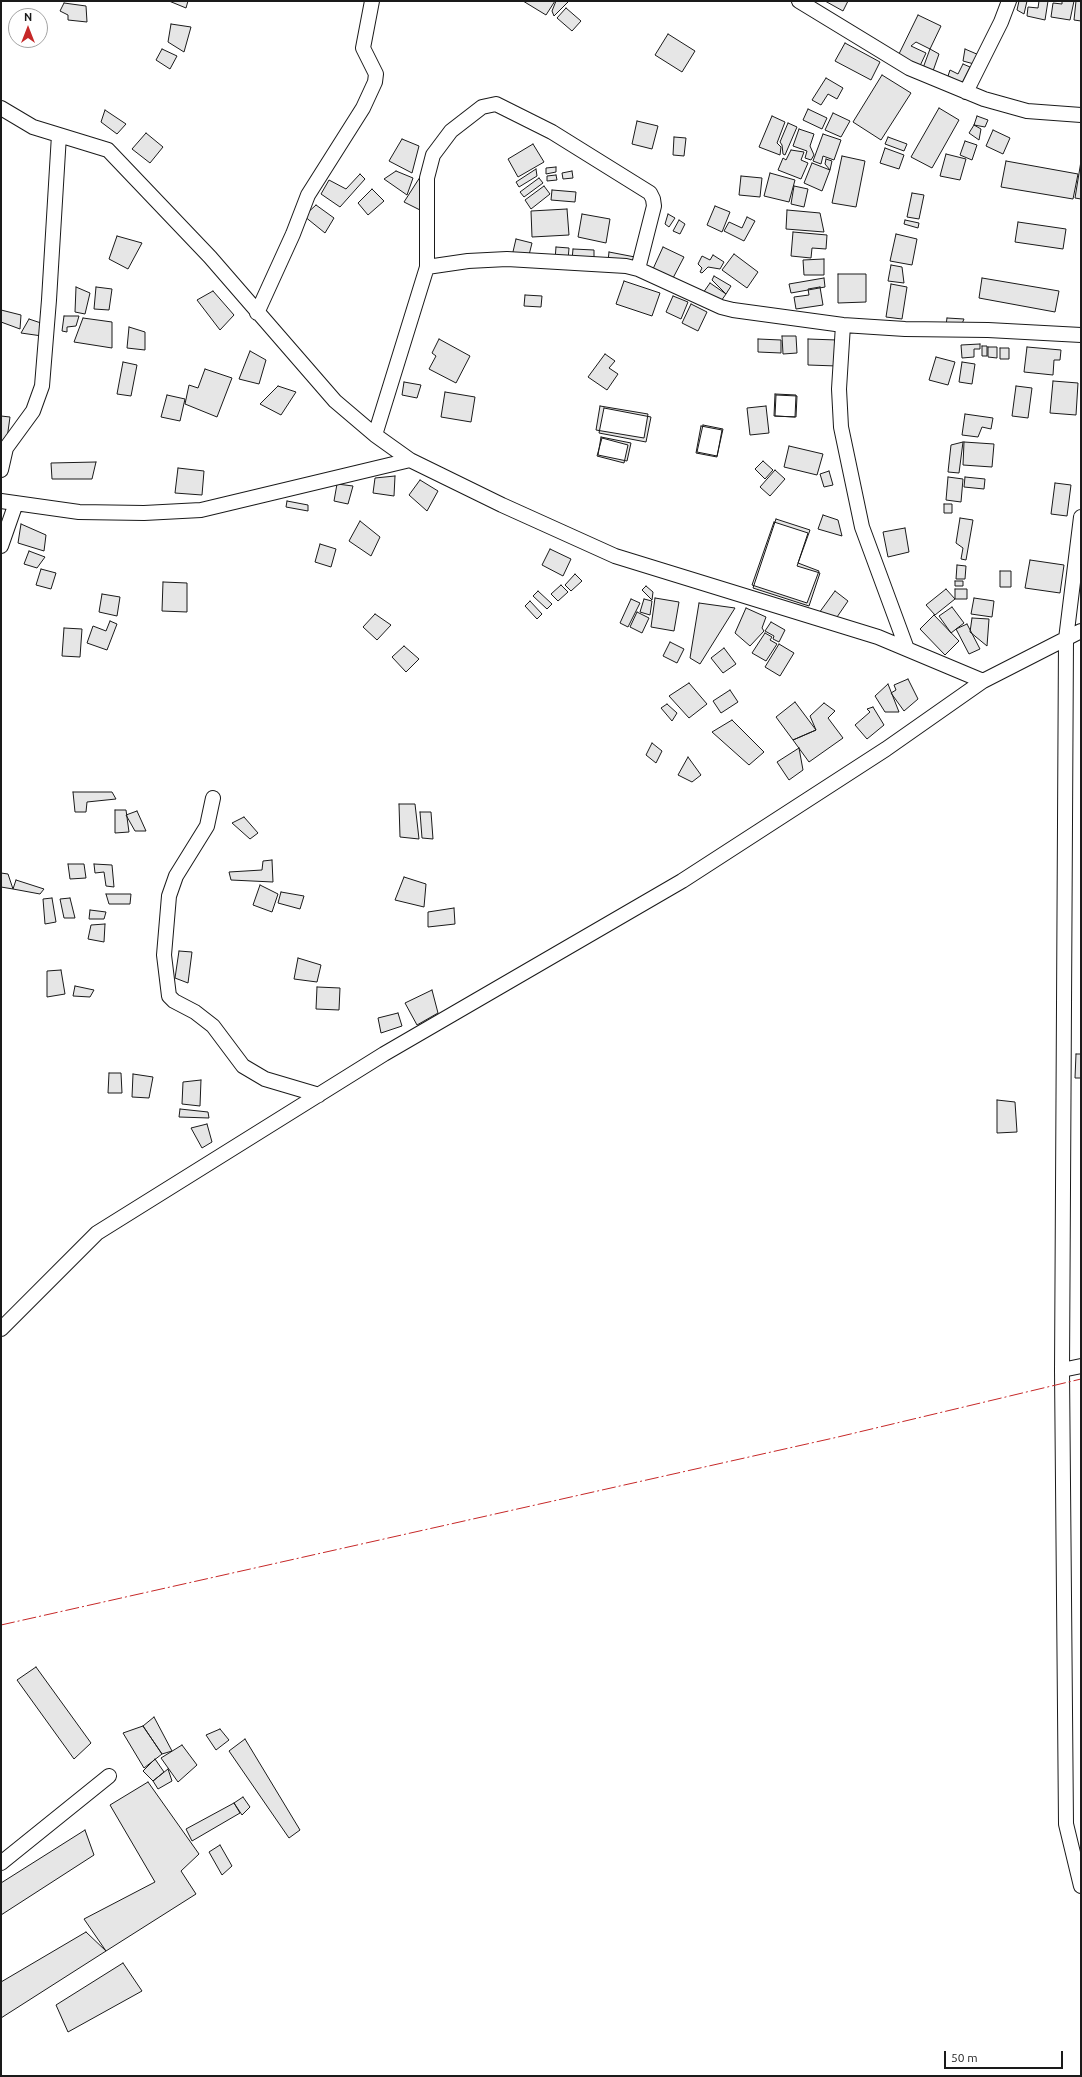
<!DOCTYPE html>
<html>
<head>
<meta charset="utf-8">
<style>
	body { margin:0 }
	#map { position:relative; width:1082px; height:2077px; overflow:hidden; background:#fff; font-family:Ubuntu,sans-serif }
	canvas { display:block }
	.frame { position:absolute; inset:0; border:2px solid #1a1a1a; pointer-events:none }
	.north { position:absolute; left:8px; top:8px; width:40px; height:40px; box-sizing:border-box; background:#fff; border:1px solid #a3a3a3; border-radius:50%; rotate:0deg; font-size:11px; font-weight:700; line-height:16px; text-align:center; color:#1a1a1a }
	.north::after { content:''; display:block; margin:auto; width:14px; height:18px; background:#c62828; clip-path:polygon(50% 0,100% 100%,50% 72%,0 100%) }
	.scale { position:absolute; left:944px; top:2051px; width:119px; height:18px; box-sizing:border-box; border:2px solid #1a1a1a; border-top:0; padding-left:5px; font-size:12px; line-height:14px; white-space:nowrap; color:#1a1a1a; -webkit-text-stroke:3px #fff; paint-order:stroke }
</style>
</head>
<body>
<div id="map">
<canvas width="1082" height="2077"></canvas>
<div class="frame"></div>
<div class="north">N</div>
<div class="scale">50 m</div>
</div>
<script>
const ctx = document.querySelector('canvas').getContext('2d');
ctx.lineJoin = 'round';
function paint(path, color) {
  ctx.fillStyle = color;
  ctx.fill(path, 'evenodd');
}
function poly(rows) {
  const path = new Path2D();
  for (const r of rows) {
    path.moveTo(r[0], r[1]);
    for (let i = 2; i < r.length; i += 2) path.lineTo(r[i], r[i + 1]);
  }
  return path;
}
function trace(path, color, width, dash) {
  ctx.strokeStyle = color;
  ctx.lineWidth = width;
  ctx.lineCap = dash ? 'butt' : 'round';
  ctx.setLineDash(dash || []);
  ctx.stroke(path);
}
const building = poly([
	[169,1,188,1,186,8,169,1],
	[523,1,555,1,546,15,523,1],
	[556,1,569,1,554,16,552,11,556,1],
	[825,1,848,1,843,11,825,1],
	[1019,1,1027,1,1024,14,1017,10,1019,1],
	[1039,1,1048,1,1045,20,1027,16,1028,7,1038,8,1039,1],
	[1062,1,1074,1,1070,20,1051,17,1053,3,1062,4,1062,1],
	[1076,1,1081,1,1081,21,1074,20,1076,1],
	[64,3,86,6,87,22,68,20,68,15,60,11,64,3],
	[566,8,581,21,572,31,557,18,566,8],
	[918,15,941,26,930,49,916,42,911,46,926,53,919,68,897,58,918,15],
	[171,24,191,27,184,52,168,42,171,24],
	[668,34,695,51,682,72,655,55,668,34],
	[845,43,880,62,871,80,835,61,845,43],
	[162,49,177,56,170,69,156,60,162,49],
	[930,49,939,54,933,71,923,68,930,49],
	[965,49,979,55,974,64,963,61,965,49],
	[963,64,970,67,962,83,948,76,950,70,958,74,963,64],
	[882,75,911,93,881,140,853,122,882,75],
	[826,78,843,88,837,99,828,94,821,105,812,100,826,78],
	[939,108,959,120,932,168,911,157,939,108],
	[808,109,827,118,822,129,803,120,808,109],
	[105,110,126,124,117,134,101,122,105,110],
	[833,113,850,121,841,137,825,130,833,113],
	[772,116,785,122,777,143,781,147,780,155,759,147,772,116],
	[977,116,988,120,985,127,974,125,977,116],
	[637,121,658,126,652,149,632,144,637,121],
	[788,123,797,127,785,155,783,154,782,145,780,142,788,123],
	[974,125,981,129,979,140,969,133,974,125],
	[799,129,814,134,810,146,814,155,811,160,805,158,807,151,793,146,799,129],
	[993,130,1010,138,1003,154,986,146,993,130],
	[146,133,163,147,150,163,132,149,146,133],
	[823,134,841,140,834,160,823,156,821,164,813,161,823,134],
	[674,137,686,138,684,156,673,155,674,137],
	[888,137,907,144,904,151,885,144,888,137],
	[402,139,419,146,412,173,389,161,402,139],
	[965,141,977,145,972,160,960,155,965,141],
	[533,144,544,162,518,177,508,159,533,144],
	[885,148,904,155,899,169,880,163,885,148],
	[791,150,804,152,801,160,808,163,801,179,778,170,783,158,786,160,791,150],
	[946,154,966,159,960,180,940,176,946,154],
	[842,156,865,161,856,207,832,203,842,156],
	[826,159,832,161,830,170,825,164,826,159],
	[1006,161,1078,174,1073,199,1001,187,1006,161],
	[1081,161,1081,199,1075,198,1081,161],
	[812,163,830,170,822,191,804,183,812,163],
	[556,167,556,172,546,174,546,168,556,167],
	[536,169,537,176,519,187,516,182,536,169],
	[396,171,413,178,407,195,384,179,396,171],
	[572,171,573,178,563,179,562,173,572,171],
	[770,173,795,180,789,202,764,196,770,173],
	[360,174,365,179,340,207,321,194,329,180,346,189,360,174],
	[422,174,422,211,404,202,422,174],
	[556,175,557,180,547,181,547,176,556,175],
	[741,176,762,178,760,197,739,195,741,176],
	[539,178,543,183,524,197,520,192,539,178],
	[544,186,550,194,531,209,525,200,544,186],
	[794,186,808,189,804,207,791,204,794,186],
	[372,189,384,201,368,215,358,203,372,189],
	[552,190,576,192,575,202,551,200,552,190],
	[912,193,924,195,919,219,907,217,912,193],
	[316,205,334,218,325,233,304,216,316,205],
	[715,206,730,212,722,232,707,225,715,206],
	[567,209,569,235,532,237,531,211,567,209],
	[787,210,820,213,824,232,786,229,787,210],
	[582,214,610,219,606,243,578,237,582,214],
	[668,214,675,218,669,227,665,224,668,214],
	[747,217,755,221,744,241,724,231,729,222,742,228,747,217],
	[679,220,685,224,680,234,673,231,679,220],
	[905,220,919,223,918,228,904,224,905,220],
	[1018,222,1066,229,1063,249,1015,242,1018,222],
	[793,232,827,235,826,249,812,248,811,258,791,256,793,232],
	[896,234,917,239,912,265,890,261,896,234],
	[117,236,142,243,128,269,109,259,117,236],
	[516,239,532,243,528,259,512,256,516,239],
	[556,247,569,248,568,260,555,260,556,247],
	[663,247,684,257,673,278,653,269,663,247],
	[573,249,594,250,594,261,572,260,573,249],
	[609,252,635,257,634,265,608,261,609,252],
	[734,254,758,272,747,288,722,270,734,254],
	[713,255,724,262,720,269,708,267,702,273,700,272,702,268,698,264,702,256,710,260,713,255],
	[824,259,824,275,804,275,803,260,824,259],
	[891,265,902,267,904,283,888,281,891,265],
	[838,274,866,274,866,302,838,303,838,274],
	[714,276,731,286,726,294,712,280,714,276],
	[824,278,825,287,791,293,789,284,824,278],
	[982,278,1059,291,1055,312,979,298,982,278],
	[624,281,660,293,652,316,616,304,624,281],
	[710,283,726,294,719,304,703,293,710,283],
	[891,284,907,287,902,319,886,317,891,284],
	[76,287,90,293,85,314,75,312,76,287],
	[96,287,112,289,109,310,94,309,96,287],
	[820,287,823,305,796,309,794,297,809,295,808,289,820,287],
	[213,291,234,315,220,330,197,300,213,291],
	[525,295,542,296,541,307,524,306,525,295],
	[673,296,688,302,681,319,666,312,673,296],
	[691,304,707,312,698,331,682,323,691,304],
	[1,310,21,315,20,329,1,322,1,310],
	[64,316,79,316,76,326,67,327,67,332,62,331,64,316],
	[83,318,112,322,112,348,74,342,83,318],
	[947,318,964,319,961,326,946,325,947,318],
	[29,319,44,324,42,336,21,333,29,319],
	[129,327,145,332,145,350,127,348,129,327],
	[782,336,796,336,797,353,783,354,782,336],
	[439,339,470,356,456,383,429,369,436,356,432,353,439,339],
	[758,339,781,340,781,353,758,352,758,339],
	[808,339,837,340,837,366,808,365,808,339],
	[980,344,980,349,974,349,974,357,962,358,961,345,980,344],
	[982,346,987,346,987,356,982,356,982,346],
	[988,347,997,347,997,358,988,357,988,347],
	[1027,347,1061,350,1060,360,1054,360,1053,375,1024,372,1027,347],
	[1000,348,1009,348,1009,359,1000,359,1000,348],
	[250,351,266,360,259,384,239,379,250,351],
	[605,354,615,361,609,368,618,374,607,390,588,377,605,354],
	[936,357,955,362,948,385,929,380,936,357],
	[123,362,137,365,131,396,117,394,123,362],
	[962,362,975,364,972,384,959,382,962,362],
	[205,369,232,378,217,417,185,404,189,385,198,388,205,369],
	[1053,381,1078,383,1076,415,1050,413,1053,381],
	[404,382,421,385,417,398,402,395,404,382],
	[278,386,296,392,281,415,260,404,278,386],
	[1016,386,1032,388,1028,418,1012,416,1016,386],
	[445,392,475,397,471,422,441,417,445,392],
	[775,394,796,395,795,417,774,416,775,394],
	[167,395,185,399,180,421,161,417,167,395],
	[776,395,797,396,796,417,775,416,776,395],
	[600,406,648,414,644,438,596,430,600,406],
	[766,406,769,433,750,435,747,408,766,406],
	[604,408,651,417,646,442,599,433,604,408],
	[965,414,993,418,991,429,982,427,978,437,962,435,965,414],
	[1,416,10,417,5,453,1,451,1,416],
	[703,425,723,429,717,456,697,452,703,425],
	[701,426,722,430,717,457,696,453,701,426],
	[601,437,631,443,627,461,598,455,601,437],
	[602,438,628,445,624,463,597,456,602,438],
	[963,442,959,473,948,472,951,445,963,442],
	[964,442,994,444,992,467,963,465,964,442],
	[789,446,823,454,817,475,784,467,789,446],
	[763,461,773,470,765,479,755,469,763,461],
	[96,462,92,479,52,479,51,463,96,462],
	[178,468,204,471,202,495,175,493,178,468],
	[775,470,785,479,770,496,760,487,775,470],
	[829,471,833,485,824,487,820,474,829,471],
	[395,476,394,496,373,493,375,478,395,476],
	[948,477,963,479,961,502,946,500,948,477],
	[965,477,985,479,984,489,964,487,965,477],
	[420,480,438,491,427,511,409,495,420,480],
	[1055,483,1071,485,1067,516,1051,514,1055,483],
	[337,484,353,486,348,504,334,501,337,484],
	[287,501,308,505,308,511,286,507,287,501],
	[944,504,952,504,952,513,944,513,944,504],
	[823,515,838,520,842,536,818,529,823,515],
	[960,518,973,520,966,560,961,559,963,548,956,543,960,518],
	[776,519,810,530,797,566,820,573,809,606,753,588,776,519],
	[360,521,380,537,371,556,349,541,360,521],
	[774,522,808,533,798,563,819,571,807,603,752,585,774,522],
	[21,524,46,535,44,551,18,543,21,524],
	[905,528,909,552,888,557,883,532,905,528],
	[320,544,336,549,331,567,315,562,320,544],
	[550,549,571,559,563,576,542,565,550,549],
	[29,551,45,557,37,568,24,564,29,551],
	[1030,560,1064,565,1060,593,1025,588,1030,560],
	[957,565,966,566,965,579,956,579,957,565],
	[41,569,56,573,51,589,36,585,41,569],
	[1000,571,1011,571,1011,587,1000,587,1000,571],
	[575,574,582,581,571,591,565,585,575,574],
	[955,581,963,581,963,586,955,586,955,581],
	[163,582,187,583,187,612,162,611,163,582],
	[561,585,568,592,558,601,551,594,561,585],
	[646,586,653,592,652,600,642,590,646,586],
	[946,589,955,599,935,615,926,605,946,589],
	[955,589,967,589,967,599,955,599,955,589],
	[538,591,552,604,547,609,533,596,538,591],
	[835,591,848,601,837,617,819,613,835,591],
	[102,594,120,597,117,616,99,612,102,594],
	[655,598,679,602,674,631,651,627,655,598],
	[974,598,994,601,992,617,971,614,974,598],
	[631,599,640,603,628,627,620,623,631,599],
	[644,599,652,601,650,615,640,612,644,599],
	[530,601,542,614,537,619,525,606,530,601],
	[699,603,735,608,700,664,690,658,699,603],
	[952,607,964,623,951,633,939,616,952,607],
	[746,608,766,617,762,628,764,631,750,646,735,633,746,608],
	[637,612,649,618,642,633,630,627,637,612],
	[375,614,391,625,377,640,363,627,375,614],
	[934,615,959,641,945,655,920,629,934,615],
	[972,618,989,619,987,646,970,632,972,618],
	[110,621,117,624,107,650,87,643,93,626,106,631,110,621],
	[771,622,785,630,779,642,773,639,774,636,765,631,771,622],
	[967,624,980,649,969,654,956,629,967,624],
	[64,628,82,629,80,657,62,656,64,628],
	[765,633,772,637,770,640,777,644,766,661,752,653,765,633],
	[670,642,684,649,677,663,663,656,670,642],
	[779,644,794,653,780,676,765,667,779,644],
	[404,646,419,659,406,672,392,657,404,646],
	[724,648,736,664,723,673,711,658,724,648],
	[908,679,918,699,904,711,891,693,896,690,894,685,908,679],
	[689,683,707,704,689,718,669,696,689,683],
	[888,684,899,712,885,712,875,696,888,684],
	[730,690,738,702,721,713,713,701,730,690],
	[795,702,816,730,793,740,776,717,795,702],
	[824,703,835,711,828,718,843,738,809,762,793,740,816,730,810,716,824,703],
	[667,704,677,713,672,721,661,708,667,704],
	[873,707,884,725,867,739,855,725,870,712,867,709,873,707],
	[732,720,764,752,749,765,712,732,732,720],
	[652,743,662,751,656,763,646,755,652,743],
	[799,748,803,770,789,780,777,762,799,748],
	[688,757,701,775,692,782,678,775,688,757],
	[73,792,112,792,116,799,87,802,86,812,75,812,73,792],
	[399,804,415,804,419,839,400,837,399,804],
	[115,810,126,810,129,832,115,833,115,810],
	[137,811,146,831,135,831,126,815,137,811],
	[420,812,431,812,433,839,422,838,420,812],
	[244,817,258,833,250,839,232,823,244,817],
	[272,860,273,882,231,880,229,872,262,870,263,861,272,860],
	[68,864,84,864,86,878,70,879,68,864],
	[94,864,112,865,114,887,106,886,104,872,95,873,94,864],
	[1,873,8,874,13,889,1,887,1,873],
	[404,877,426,884,424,907,395,900,404,877],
	[16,880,44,889,40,894,13,889,16,880],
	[260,885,278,894,272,912,253,905,260,885],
	[281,892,304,896,300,909,278,903,281,892],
	[106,894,131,894,130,904,109,904,106,894],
	[52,898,56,922,45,924,43,899,52,898],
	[70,898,75,918,64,918,60,899,70,898],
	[454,908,455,924,428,927,428,912,454,908],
	[90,910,106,912,104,919,89,919,90,910],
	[105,924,104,942,88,939,91,925,105,924],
	[179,951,192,952,188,983,175,978,179,951],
	[298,958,321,965,317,982,294,979,298,958],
	[61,970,65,994,47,997,47,971,61,970],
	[75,986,94,990,90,997,73,996,75,986],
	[317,987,340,988,339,1010,316,1009,317,987],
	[432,990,438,1013,417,1025,405,1003,432,990],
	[398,1013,402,1026,381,1033,378,1018,398,1013],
	[1076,1054,1081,1054,1081,1078,1075,1078,1076,1054],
	[109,1073,121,1073,122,1093,108,1093,109,1073],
	[133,1074,153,1077,149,1098,132,1097,133,1074],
	[201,1080,200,1106,182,1104,183,1082,201,1080],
	[997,1100,1015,1102,1017,1132,997,1133,997,1100],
	[180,1109,208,1112,209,1118,179,1117,180,1109],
	[207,1124,212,1142,202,1148,191,1128,207,1124],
	[36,1667,91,1743,74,1759,17,1680,36,1667],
	[154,1717,172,1751,162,1754,143,1726,154,1717],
	[143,1726,162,1754,144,1768,123,1733,143,1726],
	[220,1729,229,1740,216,1750,206,1735,220,1729],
	[245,1739,300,1830,289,1838,229,1751,245,1739],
	[182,1745,197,1765,178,1782,161,1758,182,1745],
	[155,1759,164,1772,153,1781,143,1771,155,1759],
	[168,1769,172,1781,158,1789,153,1781,168,1769],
	[148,1782,199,1854,181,1871,196,1894,106,1951,84,1919,155,1882,110,1805,148,1782],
	[243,1797,250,1807,242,1815,234,1803,243,1797],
	[234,1803,240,1813,192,1841,186,1829,234,1803],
	[85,1830,94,1855,1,1915,1,1883,85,1830],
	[220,1845,232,1866,222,1875,209,1852,220,1845],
	[86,1932,106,1951,1,2018,1,1982,86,1932],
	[123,1963,142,1991,68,2032,56,2005,123,1963]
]);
const minor = poly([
	[799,1,909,68,984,99,1027,111,1081,115],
	[966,92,1001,22,1009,1],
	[1,108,33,127,108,150,210,257,335,401,375,435,410,460,502,505,615,556,878,637,983,681],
	[427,267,427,178,433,155,451,131,482,107,496,104,552,132,650,193,653,199,654,206,638,269],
	[257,313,293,234,308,195,363,108,375,82,376,74,363,48,372,1],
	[843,325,839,389,841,427,862,527,907,649],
	[375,435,427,267,468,261,507,259,626,266,638,269,721,307,733,310,843,325,905,329,988,330,1081,335],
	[1,470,6,448,33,411,42,386,49,300,59,135],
	[1,501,79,512,144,513,201,510,410,460],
	[1081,517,1066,639,1062,1370,1066,1824,1081,1886],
	[1,546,16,503],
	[213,798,207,826,176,876,169,896,164,955,169,996,174,1001,195,1012,213,1026,243,1066,265,1079,319,1095],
	[1,1329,97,1233,384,1054,682,881,886,749,983,681,1081,631],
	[1062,1370,1081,1366],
	[1,1863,109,1776]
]);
const power = poly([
	[1,1625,838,1437,1081,1379]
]);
paint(building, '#e6e6e6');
trace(building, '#1a1a1a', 1);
trace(minor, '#1a1a1a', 16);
trace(minor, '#fff', 14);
trace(power, '#c62828', 1, [14, 3, 2, 3]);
</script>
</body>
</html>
